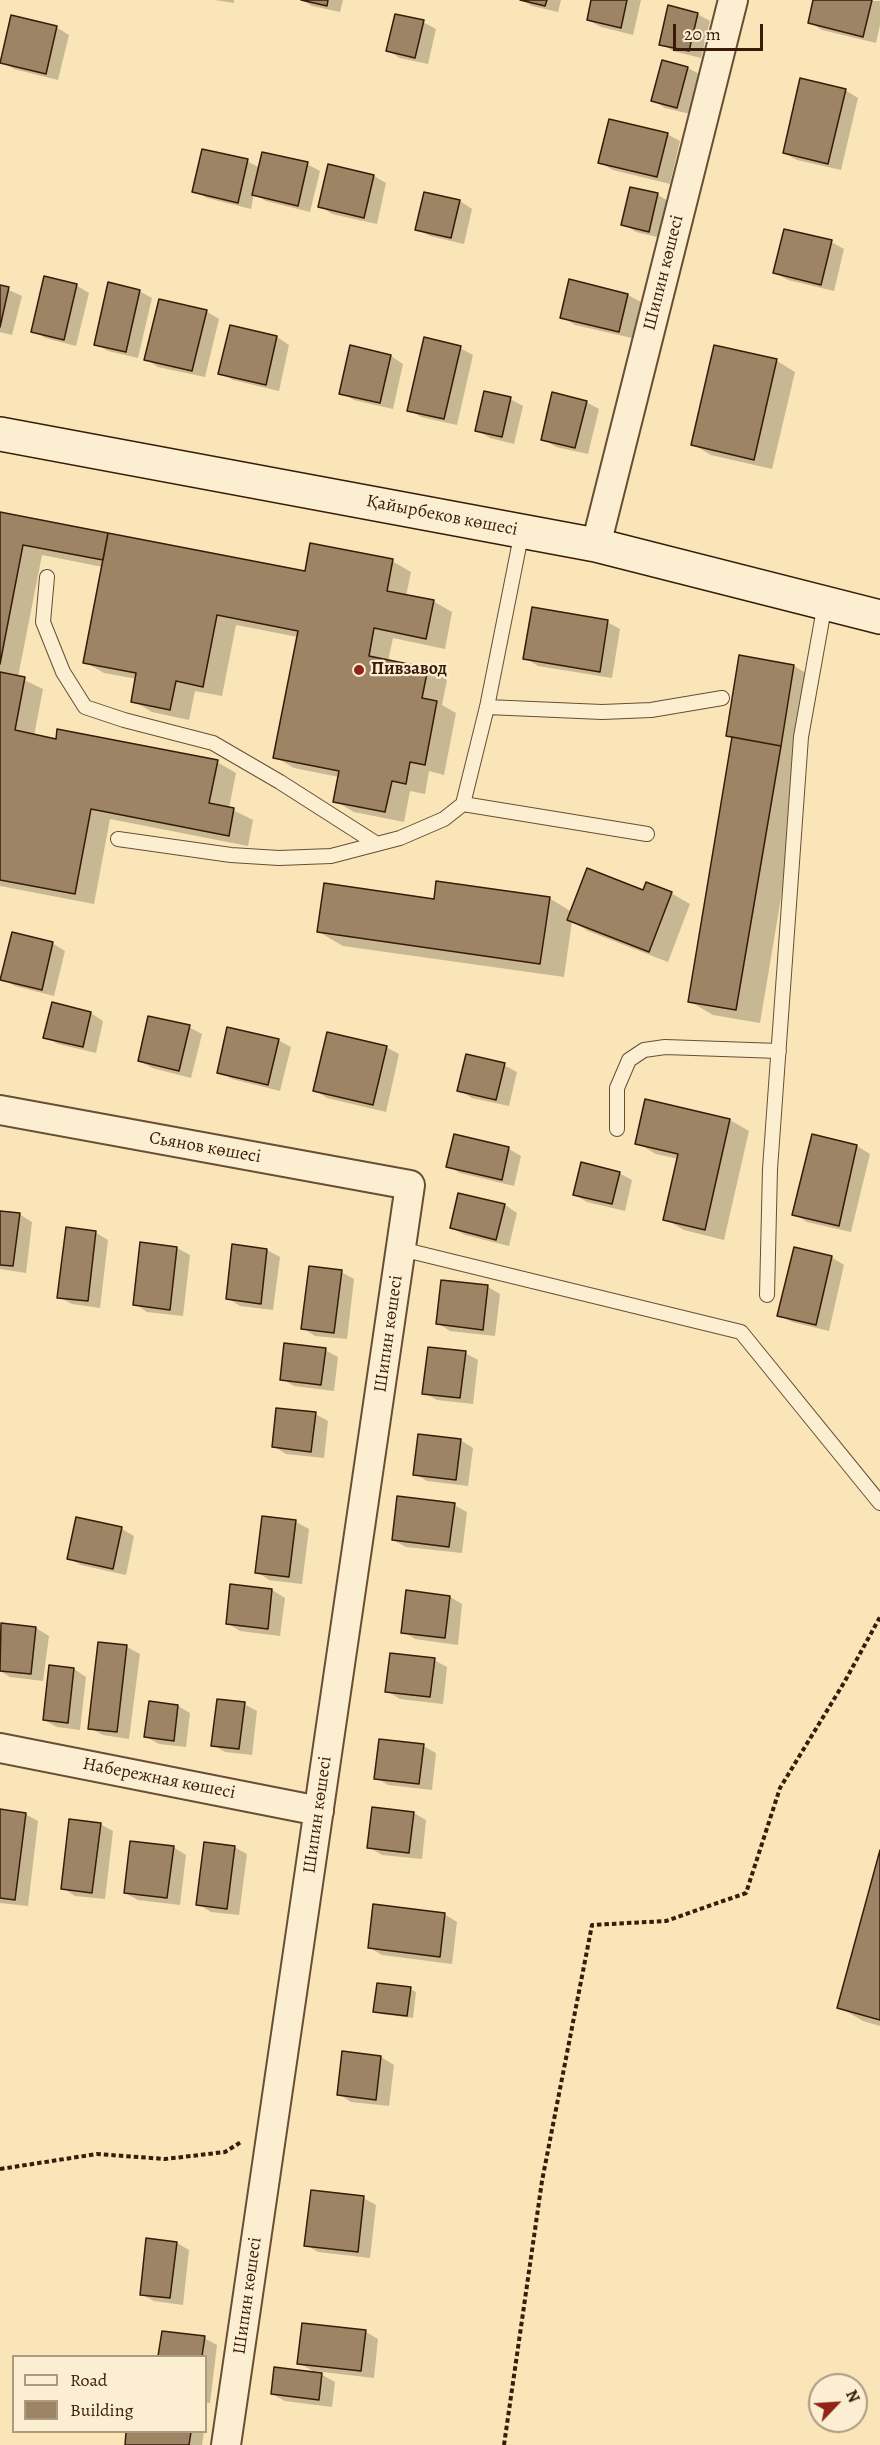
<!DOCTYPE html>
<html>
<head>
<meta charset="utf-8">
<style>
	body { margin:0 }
	#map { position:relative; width:880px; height:2445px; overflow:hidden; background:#f9e5b8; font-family:Alegreya,serif }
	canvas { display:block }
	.legend { position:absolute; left:12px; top:2355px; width:195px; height:78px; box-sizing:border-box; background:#fbeed1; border:2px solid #ad9a81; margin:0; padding:8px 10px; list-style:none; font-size:18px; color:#381b08 }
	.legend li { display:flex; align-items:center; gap:12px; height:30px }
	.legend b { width:30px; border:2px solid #ad9a81 }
	.north { position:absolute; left:808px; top:2373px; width:60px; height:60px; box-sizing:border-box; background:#fbeed1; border:2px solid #ad9a81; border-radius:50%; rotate:65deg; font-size:16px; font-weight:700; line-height:24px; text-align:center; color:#381b08 }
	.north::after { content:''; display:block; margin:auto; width:21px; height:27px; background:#8f2418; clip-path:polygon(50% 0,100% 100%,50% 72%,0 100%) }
	.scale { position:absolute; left:673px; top:24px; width:90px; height:27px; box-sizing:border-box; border:3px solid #381b08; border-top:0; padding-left:8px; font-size:18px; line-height:21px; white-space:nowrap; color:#381b08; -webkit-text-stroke:4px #fbeed1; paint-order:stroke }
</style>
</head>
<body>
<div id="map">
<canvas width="880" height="2445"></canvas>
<ul class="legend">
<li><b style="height:8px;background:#fbeed1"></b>Road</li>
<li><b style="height:16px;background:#9c8464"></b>Building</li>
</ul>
<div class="north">N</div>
<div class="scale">20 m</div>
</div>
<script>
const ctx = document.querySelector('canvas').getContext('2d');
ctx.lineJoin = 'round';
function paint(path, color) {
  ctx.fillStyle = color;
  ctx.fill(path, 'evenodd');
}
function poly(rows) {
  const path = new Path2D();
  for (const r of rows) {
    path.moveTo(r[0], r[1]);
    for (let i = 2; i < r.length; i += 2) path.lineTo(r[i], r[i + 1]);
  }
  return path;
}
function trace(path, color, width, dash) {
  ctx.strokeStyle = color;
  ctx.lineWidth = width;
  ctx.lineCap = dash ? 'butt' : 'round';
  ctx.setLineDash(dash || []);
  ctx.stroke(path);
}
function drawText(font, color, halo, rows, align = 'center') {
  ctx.font = font + ' Alegreya,serif';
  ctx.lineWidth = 4.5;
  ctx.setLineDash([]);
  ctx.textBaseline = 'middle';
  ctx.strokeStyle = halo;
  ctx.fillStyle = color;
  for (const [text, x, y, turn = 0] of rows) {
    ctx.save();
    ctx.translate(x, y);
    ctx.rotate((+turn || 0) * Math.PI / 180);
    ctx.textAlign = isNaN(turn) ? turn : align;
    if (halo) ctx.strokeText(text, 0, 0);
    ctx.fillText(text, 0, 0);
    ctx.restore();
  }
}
const shadow = poly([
	[215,0,234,0,234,3],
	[302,0,343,0,340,12,312,6],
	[522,0,561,0,558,12,532,6],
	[593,0,641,0,633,35,601,27,588,20],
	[815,0,880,1,880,25,876,43,822,30,809,22],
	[697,14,710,21,701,58,673,51,661,44],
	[423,22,436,29,428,64,400,58,388,51],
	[56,27,69,35,58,80,14,69,1,62],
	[663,62,688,68,701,75,690,114,665,108,652,100],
	[845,90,858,98,841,170,797,160,784,153],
	[667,134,680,141,670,184,613,170,600,163],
	[247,161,260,168,307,164,320,171,310,212,266,201,254,194,251,209,207,198,194,191],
	[374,176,386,183,377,224,332,214,320,206],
	[425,193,460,201,472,209,464,244,430,236,417,229],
	[658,195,670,202,662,238,636,232,623,224],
	[831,242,844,249,834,291,788,280,775,273],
	[570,281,628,295,641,302,632,338,575,325,562,317],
	[76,285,89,293,76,346,45,338,33,331],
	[0,286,22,296,12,335,0,332],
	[139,291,152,298,138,358,108,351,96,344],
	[206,311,219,319,205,377,158,367,146,359],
	[277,337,289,345,279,391,233,380,220,373],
	[715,346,777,361,795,372,772,469,711,455,692,444],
	[351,347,391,356,403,364,393,409,354,400,341,393],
	[460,348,473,355,457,425,421,417,409,410],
	[510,399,523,406,514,444,490,438,477,430],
	[586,402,599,409,588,454,556,447,543,439],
	[0,519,306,573,392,561,411,572,406,596,433,601,452,612,445,649,393,638,388,661,428,669,447,680,442,705,456,713,444,775,429,771,425,794,410,791,404,822,354,812,335,801,339,777,294,768,275,757,298,637,236,625,222,696,195,691,189,720,152,712,133,701,137,679,104,673,85,662,103,567,42,555,18,677,43,689,34,736,217,762,236,773,229,808,253,820,248,846,110,819,94,904,0,886],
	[607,622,620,629,612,678,538,666,525,658],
	[741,657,794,666,813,677,804,761,760,1023,713,1015,689,1001,734,739,727,735],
	[644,892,671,893,690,904,668,962,588,931,572,921,564,977,343,946,319,932,435,900,549,898,572,912],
	[52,943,65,951,54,996,15,986,2,979],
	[91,1013,103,1021,96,1053,58,1044,45,1037],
	[189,1027,202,1034,191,1078,152,1068,140,1061],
	[278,1040,291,1047,280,1091,232,1079,219,1072],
	[386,1047,399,1054,386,1112,327,1098,315,1090],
	[504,1065,517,1072,509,1106,472,1098,459,1090],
	[647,1101,730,1120,749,1131,724,1240,684,1230,665,1219,679,1159,656,1154,637,1143],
	[455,1136,509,1149,521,1156,514,1186,460,1173,448,1166],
	[813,1136,857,1146,870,1154,851,1232,807,1222,794,1214],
	[619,1173,632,1180,625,1211,587,1202,575,1195],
	[505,1205,517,1213,509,1246,465,1235,452,1228],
	[0,1212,19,1214,32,1222,26,1273,0,1269],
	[96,1233,108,1240,100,1308,72,1304,59,1297],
	[142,1244,177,1248,190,1255,183,1316,147,1312,135,1304],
	[267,1250,280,1257,273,1310,240,1306,227,1298],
	[831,1257,844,1265,829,1331,792,1322,779,1315],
	[341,1272,354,1279,347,1339,315,1336,303,1328],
	[488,1287,500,1294,495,1336,450,1331,437,1323],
	[325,1350,338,1357,334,1391,294,1386,282,1379],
	[465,1353,478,1360,473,1404,437,1400,424,1393],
	[315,1414,328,1421,324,1458,286,1454,273,1446],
	[460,1440,473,1448,468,1486,427,1481,415,1474],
	[454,1505,467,1512,462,1553,406,1547,393,1540],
	[263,1518,296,1522,309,1529,302,1584,269,1580,257,1572],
	[77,1519,122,1529,134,1536,126,1575,81,1565,68,1558],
	[272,1590,285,1598,280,1636,240,1631,227,1623],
	[450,1597,462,1604,458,1645,415,1639,403,1632],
	[3,1624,36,1628,49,1636,43,1681,10,1677,0,1671],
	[100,1643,127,1647,140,1654,129,1739,103,1735,90,1728],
	[434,1660,447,1667,443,1704,400,1699,387,1691],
	[74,1669,86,1677,80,1730,57,1727,44,1720],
	[244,1704,257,1711,252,1755,225,1752,213,1745],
	[178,1706,190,1713,186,1747,159,1744,146,1737],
	[423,1746,436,1753,432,1790,388,1785,376,1778],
	[0,1811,25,1814,38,1821,28,1906,0,1903],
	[414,1813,426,1820,422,1859,382,1855,369,1847],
	[100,1824,113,1831,105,1899,75,1896,63,1888],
	[173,1847,186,1855,180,1905,138,1900,125,1893],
	[234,1847,247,1854,239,1915,211,1912,198,1904],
	[880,1856,880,2026,863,2021,839,2007],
	[444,1914,457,1922,452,1964,382,1955,370,1948],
	[410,1989,416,1992,413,2018,381,2014,375,2011],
	[344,2053,381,2057,394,2065,389,2106,351,2102,339,2094],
	[363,2198,376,2205,370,2258,318,2252,306,2245],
	[177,2243,189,2250,183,2305,154,2301,141,2294],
	[163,2332,204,2338,217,2345,210,2403,206,2403,206,2356,160,2356],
	[366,2332,378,2339,374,2378,315,2371,335,2382,332,2407,285,2401,272,2394,318,2374,299,2363],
	[128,2432,204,2432,202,2445,126,2445]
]);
const building = poly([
	[301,0,328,0,327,6,301,0],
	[520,0,547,0,545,6,520,0],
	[591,0,627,0,621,28,587,20,591,0],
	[813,0,872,0,863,37,808,23,813,0],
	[668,5,698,13,689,51,659,45,668,5],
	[395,14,424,20,415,58,386,51,395,14],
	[11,15,57,26,46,74,0,63,11,15],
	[662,60,688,67,677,108,651,101,662,60],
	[800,78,846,89,828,164,783,153,800,78],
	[609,119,668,133,657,177,598,163,609,119],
	[202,149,248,159,238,203,192,192,202,149],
	[262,152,308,162,298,206,252,195,262,152],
	[328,164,374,175,364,218,318,207,328,164],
	[630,187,658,193,649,232,621,225,630,187],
	[424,192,460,200,451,238,415,230,424,192],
	[784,229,832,240,821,285,773,273,784,229],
	[44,276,77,284,64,340,31,332,44,276],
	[569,279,628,294,619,332,560,318,569,279],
	[108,282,140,290,126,352,94,345,108,282],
	[0,285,9,287,0,327,0,285],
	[159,299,207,310,192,371,144,360,159,299],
	[230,325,277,336,266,385,218,374,230,325],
	[424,337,461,346,444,419,407,411,424,337],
	[350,345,391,355,380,403,339,394,350,345],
	[714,345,777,359,754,460,691,445,714,345],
	[484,391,511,397,502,437,475,431,484,391],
	[552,392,587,401,575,448,541,440,552,392],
	[0,512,108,533,103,560,23,545,0,664,0,512],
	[108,533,305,571,310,543,393,559,387,591,434,600,426,639,374,628,369,656,428,668,422,698,437,701,425,765,410,762,406,784,392,781,385,812,333,802,339,771,273,758,298,631,217,615,203,687,176,681,170,710,131,702,136,673,83,663,108,533],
	[532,607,608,620,600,672,523,659,532,607],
	[739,655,794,665,781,746,726,736,739,655],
	[0,672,25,677,15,730,56,739,57,729,218,760,209,803,234,808,229,836,91,809,75,894,0,880,0,672],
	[732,737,781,746,736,1010,688,1002,732,737],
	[587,868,643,890,646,882,672,892,649,952,567,920,587,868],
	[436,881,550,897,540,964,317,932,324,883,434,899,436,881],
	[12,932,53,942,42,990,0,980,12,932],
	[52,1002,91,1012,83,1047,43,1038,52,1002],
	[148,1016,190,1025,179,1071,138,1061,148,1016],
	[227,1027,279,1039,268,1085,217,1073,227,1027],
	[327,1032,387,1046,373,1105,313,1091,327,1032],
	[466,1054,505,1063,496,1100,457,1091,466,1054],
	[645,1099,730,1119,705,1230,663,1220,678,1154,635,1144,645,1099],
	[454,1134,509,1147,502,1180,446,1167,454,1134],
	[812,1134,857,1145,839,1226,792,1215,812,1134],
	[581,1162,620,1172,612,1204,573,1195,581,1162],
	[458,1193,505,1204,496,1240,450,1228,458,1193],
	[0,1211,20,1213,13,1266,0,1265,0,1211],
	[66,1227,96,1231,88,1301,57,1298,66,1227],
	[140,1242,177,1247,170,1310,133,1305,140,1242],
	[232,1244,267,1249,261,1304,226,1299,232,1244],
	[794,1247,832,1256,816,1325,777,1316,794,1247],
	[309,1266,342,1270,334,1333,301,1329,309,1266],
	[441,1280,488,1285,483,1330,436,1324,441,1280],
	[284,1343,326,1348,321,1385,280,1380,284,1343],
	[428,1347,466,1351,460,1398,422,1394,428,1347],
	[276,1408,316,1412,311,1452,272,1447,276,1408],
	[418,1434,461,1439,456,1480,413,1475,418,1434],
	[397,1496,455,1503,449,1547,392,1540,397,1496],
	[262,1516,296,1520,289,1577,255,1573,262,1516],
	[76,1517,122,1527,113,1569,67,1559,76,1517],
	[230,1584,272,1589,268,1629,226,1624,230,1584],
	[406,1590,450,1596,445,1638,401,1633,406,1590],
	[1,1623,36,1627,31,1674,0,1671,1,1623],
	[98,1642,127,1645,117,1732,88,1729,98,1642],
	[390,1653,435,1658,430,1697,385,1692,390,1653],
	[49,1665,74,1668,68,1723,43,1720,49,1665],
	[217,1699,245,1702,239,1749,211,1746,217,1699],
	[149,1701,178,1705,174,1741,144,1737,149,1701],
	[379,1739,424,1744,419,1784,374,1779,379,1739],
	[372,1807,414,1812,409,1853,367,1848,372,1807],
	[0,1809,26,1813,15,1900,0,1898,0,1809],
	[69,1819,101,1823,92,1893,61,1889,69,1819],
	[130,1841,174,1846,167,1898,124,1893,130,1841],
	[204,1842,235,1846,227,1909,196,1905,204,1842],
	[880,1850,880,2020,837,2008,880,1850],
	[373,1904,445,1913,440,1957,368,1948,373,1904],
	[377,1983,411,1987,407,2016,373,2012,377,1983],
	[342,2051,381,2056,376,2100,337,2095,342,2051],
	[311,2190,364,2196,358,2252,304,2246,311,2190],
	[146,2238,177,2242,170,2298,140,2295,146,2238],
	[302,2323,366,2330,361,2371,297,2364,302,2323],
	[162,2331,205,2336,202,2356,158,2356,162,2331],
	[274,2367,322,2373,319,2400,271,2394,274,2367],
	[126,2432,191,2432,189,2445,125,2445,126,2432]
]);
const path = poly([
	[0,2169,97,2154,165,2159,225,2152,241,2142],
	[504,2445,542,2181,592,1925,666,1921,746,1893,780,1788,845,1681,880,1617]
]);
const service = poly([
	[47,577,43,622,63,672,85,707,124,720,213,743,280,782,377,844],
	[487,707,602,712,651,710,722,698],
	[463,804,647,834],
	[118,839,231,855,279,858,331,856,400,838,444,819,463,804,487,707,522,531],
	[617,1129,617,1088,629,1060,644,1050,665,1047,779,1051],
	[401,1249,741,1332,880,1503],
	[767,1295,770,1169,801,737,825,603]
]);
const minor = poly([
	[596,545,733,0],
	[0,1110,410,1185,226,2445],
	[0,1748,319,1811]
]);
const secondary = poly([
	[0,434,596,545,880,617]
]);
const markers = [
	[359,670,6,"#8f2418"]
];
const streetNames = [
	["Шипин көшесі",664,273,-76],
	["Қайырбеков көшесі",442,516,11],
	["Сьянов көшесі",205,1148,10],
	["Шипин көшесі",389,1334,-82],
	["Набережная көшесі",159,1779,11],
	["Шипин көшесі",318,1815,-82],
	["Шипин көшесі",248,2296,-82]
];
const poiNames = [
	["Пивзавод",371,670]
];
paint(shadow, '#0003');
paint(building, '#9c8464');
trace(building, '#381b08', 1.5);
trace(service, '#684e34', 16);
trace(minor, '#684e34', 32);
trace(secondary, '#381b08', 36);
trace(path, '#381b08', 4, [4.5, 3]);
trace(service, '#fbeed1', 14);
trace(minor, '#fbeed1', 28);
trace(secondary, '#fbeed1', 33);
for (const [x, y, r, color] of markers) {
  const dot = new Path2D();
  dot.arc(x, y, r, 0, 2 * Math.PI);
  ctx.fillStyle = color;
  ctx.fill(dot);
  trace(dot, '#fbeed1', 2);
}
drawText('18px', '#381b08', '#fbeed1', streetNames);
drawText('bold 18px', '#381b08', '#fbeed1', poiNames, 'left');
</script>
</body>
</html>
